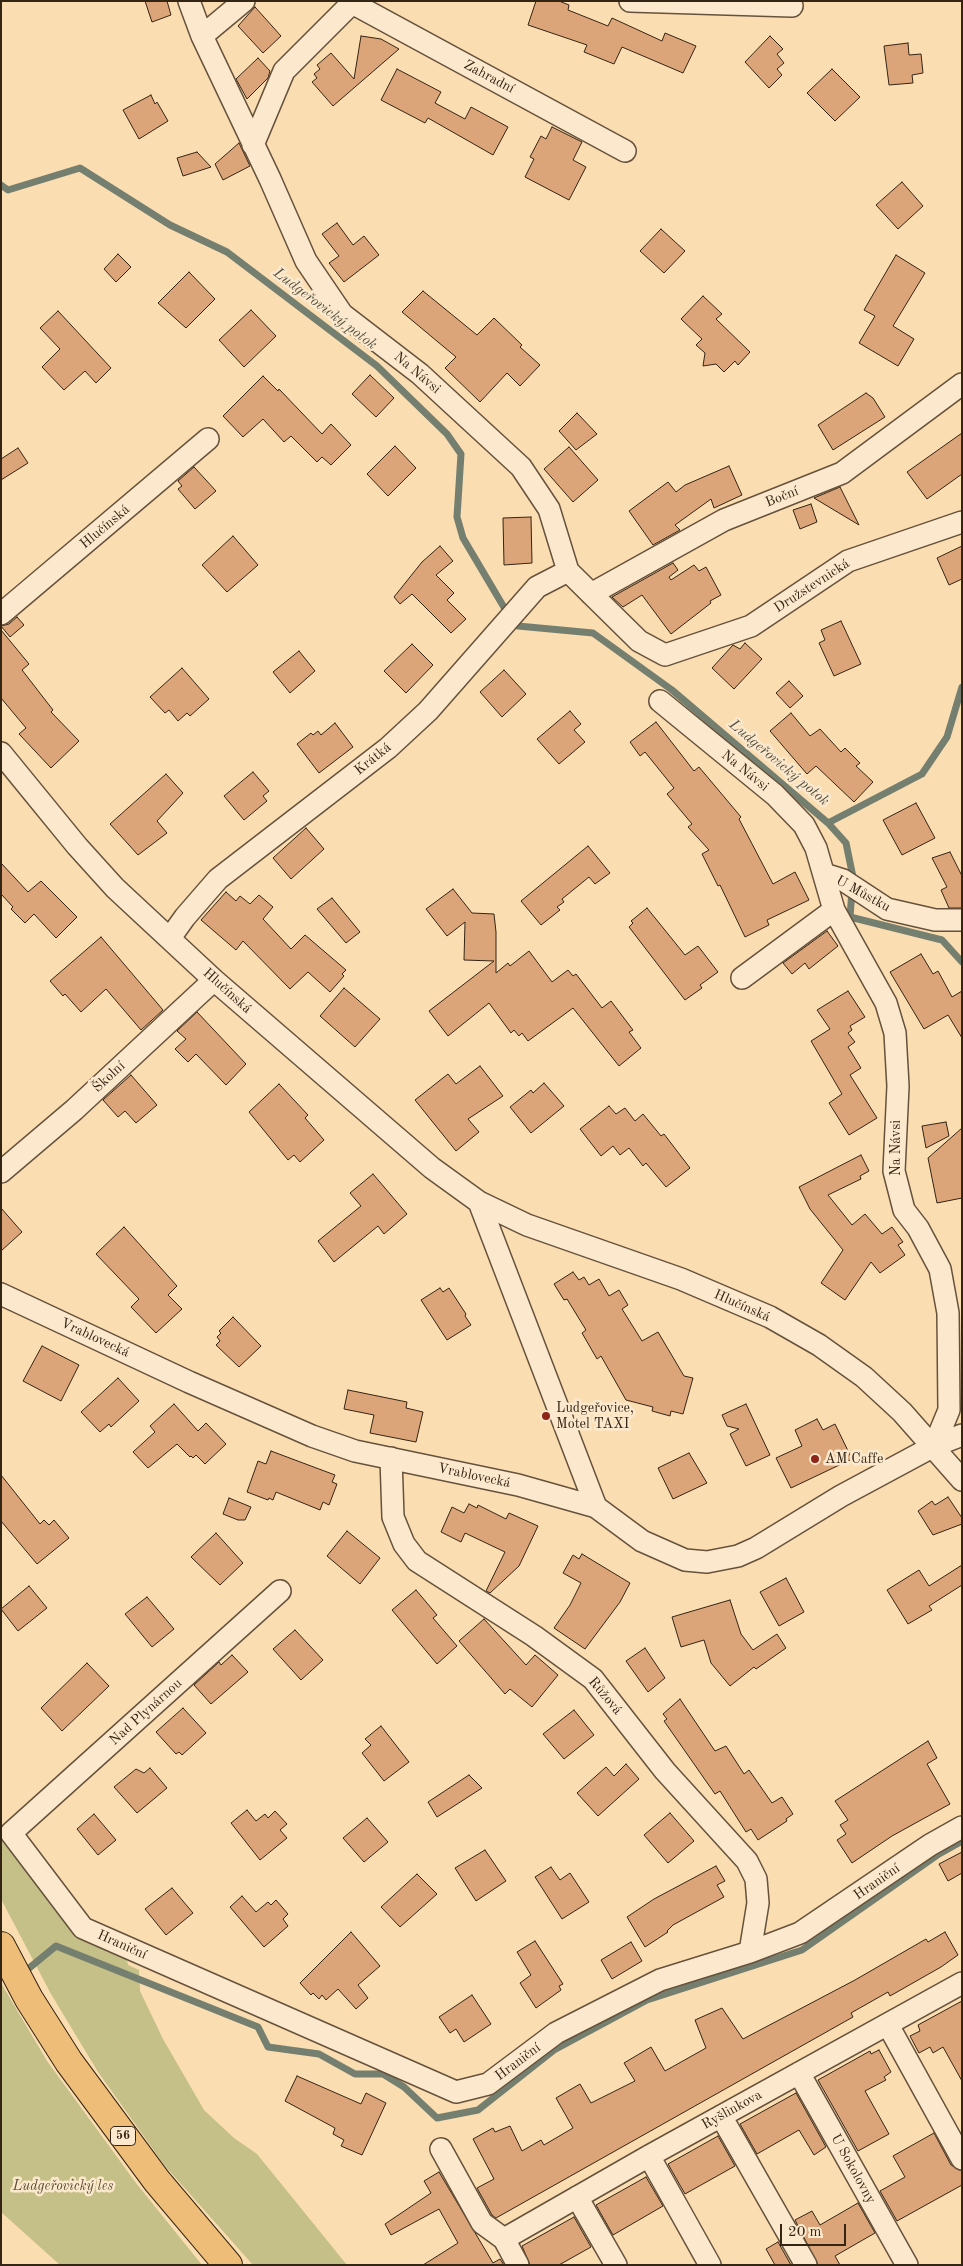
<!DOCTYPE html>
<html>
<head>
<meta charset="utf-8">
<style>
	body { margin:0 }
	#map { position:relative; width:963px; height:2266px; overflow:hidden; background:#fbddb2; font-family:"Old Standard TT",serif }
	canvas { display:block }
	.frame { position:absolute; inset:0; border:2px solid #342414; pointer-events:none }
	.scale { position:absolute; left:780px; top:2224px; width:66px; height:22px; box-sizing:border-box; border:2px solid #342414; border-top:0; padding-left:6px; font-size:15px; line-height:18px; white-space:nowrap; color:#342414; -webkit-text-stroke:4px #fce9cd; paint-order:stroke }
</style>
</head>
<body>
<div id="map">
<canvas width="963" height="2266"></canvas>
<div class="frame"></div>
<div class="scale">20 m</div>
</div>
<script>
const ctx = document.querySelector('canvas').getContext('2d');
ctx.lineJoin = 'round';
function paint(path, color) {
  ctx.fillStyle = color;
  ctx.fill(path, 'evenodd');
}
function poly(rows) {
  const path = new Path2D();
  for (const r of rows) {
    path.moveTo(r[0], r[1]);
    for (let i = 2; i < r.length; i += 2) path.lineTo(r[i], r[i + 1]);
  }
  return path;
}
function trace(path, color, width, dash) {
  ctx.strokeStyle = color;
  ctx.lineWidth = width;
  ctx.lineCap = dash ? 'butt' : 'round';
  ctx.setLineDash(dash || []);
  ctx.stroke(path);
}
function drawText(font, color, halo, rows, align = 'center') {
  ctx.font = font + ' "Old Standard TT",serif';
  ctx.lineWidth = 5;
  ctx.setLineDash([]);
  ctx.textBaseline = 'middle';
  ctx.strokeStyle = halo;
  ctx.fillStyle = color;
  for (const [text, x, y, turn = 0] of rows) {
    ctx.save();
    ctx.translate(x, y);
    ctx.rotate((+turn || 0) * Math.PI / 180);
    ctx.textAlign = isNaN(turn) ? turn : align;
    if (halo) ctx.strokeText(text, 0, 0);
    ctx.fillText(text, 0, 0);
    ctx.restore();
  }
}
const green = poly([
	[1,1827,9,1838,126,1956,128,1965,139,1970,140,1991,163,2039,204,2110,234,2138,257,2154,347,2265,253,2265,165,2166,98,2072,51,1994,1,1899],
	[1,1983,47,2061,136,2183,202,2265,60,2265,1,2212]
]);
const stream = poly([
	[1,185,8,190,80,168,170,225,227,252,377,366,447,434,461,454,457,517,463,538,505,609],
	[518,626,593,633,672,690,828,823,846,843,853,877,850,917,942,940,962,962],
	[828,823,922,774,947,737,962,687],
	[20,1972,28,1969,56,1946,258,2027,268,2047,319,2054,355,2074,383,2074,404,2087,437,2118,478,2110,554,2050,647,2000,802,1950,939,1854,962,1841]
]);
const building = poly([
	[145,1,167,1,171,15,152,22,145,1],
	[536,1,559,1,569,5,568,10,608,26,612,18,662,41,665,33,696,46,683,73,622,47,614,64,584,52,587,45,528,25,536,1],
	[255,7,281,36,263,53,238,26,255,7],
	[361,36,381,39,399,49,333,106,312,82,317,78,314,74,320,69,317,65,331,53,354,79,361,36],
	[770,36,783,49,777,54,784,63,777,69,782,75,769,88,745,62,770,36],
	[908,43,909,55,921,54,923,73,912,75,913,83,889,85,884,46,908,43],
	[258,58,270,71,268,78,247,99,236,79,258,58],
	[397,69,441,92,435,103,465,119,471,107,508,127,493,155,428,118,425,123,381,100,397,69],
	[832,69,860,97,835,121,807,93,832,69],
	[151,95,155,104,157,102,168,121,139,139,123,110,151,95],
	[552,127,582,142,573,160,586,167,569,200,525,177,534,159,530,157,541,136,546,139,552,127],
	[239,143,250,166,223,180,215,164,239,143],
	[197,152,211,167,183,176,177,158,197,152],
	[902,182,923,206,898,229,876,205,902,182],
	[337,223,353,245,364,236,379,255,344,282,329,263,339,256,322,234,337,223],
	[661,229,685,251,664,273,640,251,661,229],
	[118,254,131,267,116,282,104,269,118,254],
	[896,255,925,273,893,326,914,339,898,366,859,343,875,316,864,310,896,255],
	[189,272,215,299,186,328,158,303,189,272],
	[423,291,477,335,494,318,522,345,520,347,540,365,520,386,507,373,480,402,445,368,456,357,402,312,423,291],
	[703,296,722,314,716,319,750,352,738,365,735,361,724,372,716,364,703,366,705,353,696,345,702,339,681,319,703,296],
	[251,310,276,336,244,367,219,340,251,310],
	[58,311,111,368,96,383,85,371,64,390,42,367,60,349,40,328,58,311],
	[370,375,394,398,376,417,352,394,370,375],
	[263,376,278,391,279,389,322,434,331,424,351,445,331,465,322,457,317,462,291,436,284,442,263,419,243,437,223,416,263,376],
	[866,393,873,398,885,417,833,450,818,425,866,393],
	[577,413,597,434,576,450,559,431,577,413],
	[962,433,962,474,927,499,907,472,962,433],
	[395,446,416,468,388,496,367,474,395,446],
	[569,447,598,480,573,502,544,469,569,447],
	[18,448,28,463,1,480,1,459,18,448],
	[729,466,742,495,714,508,711,499,675,525,680,530,653,545,629,511,668,482,676,492,685,485,729,466],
	[194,467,216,491,195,509,178,489,182,486,178,481,194,467],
	[840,487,859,525,814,498,840,487],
	[811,504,817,522,800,529,793,510,811,504],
	[531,517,532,563,504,565,503,518,531,517],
	[233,536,258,565,227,592,202,565,233,536],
	[440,546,453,561,436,575,454,593,447,600,466,619,451,633,412,594,400,604,394,597,422,562,440,546],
	[962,546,962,579,949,585,937,558,962,546],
	[673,563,678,570,669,577,671,580,694,565,699,571,706,567,721,595,710,601,711,603,671,634,642,595,623,607,612,597,673,563],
	[17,617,24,625,10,637,1,626,9,624,17,617],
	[841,621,861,664,834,676,819,643,825,640,821,630,841,621],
	[1,630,29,664,22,670,53,710,51,712,79,741,51,768,19,734,26,728,1,698,1,630],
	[745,643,762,659,734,689,712,668,733,645,740,649,745,643],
	[412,644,433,665,406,693,384,671,412,644],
	[299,651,315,671,290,693,273,672,299,651],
	[182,668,209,699,190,716,187,713,178,721,169,710,165,713,150,697,182,668],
	[504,670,526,694,502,717,480,692,504,670],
	[789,681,803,696,790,708,776,693,789,681],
	[570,711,581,724,574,730,585,742,559,764,537,739,570,711],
	[791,713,810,736,820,729,841,752,845,748,860,763,856,766,873,782,854,802,816,766,807,774,770,731,791,713],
	[656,722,694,771,699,767,741,817,739,819,773,884,795,872,809,900,767,920,769,925,745,937,720,885,718,886,702,854,709,850,688,827,692,824,667,794,674,788,645,752,640,756,630,742,656,722],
	[335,723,353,747,319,773,297,744,311,733,313,735,318,731,321,735,335,723],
	[253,772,269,791,263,796,267,801,244,820,224,796,253,772],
	[166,774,183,793,157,821,167,833,138,855,110,824,166,774],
	[916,803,935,838,902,855,883,820,916,803],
	[306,828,324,849,291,879,273,858,306,828],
	[588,846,610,873,595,884,589,877,562,899,564,902,557,907,560,910,541,925,521,901,588,846],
	[950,852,962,876,962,908,949,908,941,890,947,887,932,858,950,852],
	[1,863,28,892,41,881,77,917,56,938,34,914,25,923,11,909,13,907,1,894,1,863],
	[453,889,472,913,494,914,496,932,496,973,508,963,510,966,529,951,552,982,568,970,573,976,576,974,602,1008,611,1001,633,1030,629,1032,641,1048,619,1066,573,1008,528,1041,522,1033,519,1036,514,1030,511,1033,489,1003,448,1036,429,1011,494,961,464,960,465,922,447,936,426,909,453,889],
	[226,892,236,901,240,896,250,904,259,895,273,907,263,919,291,949,305,935,346,970,342,974,344,976,330,992,308,972,290,989,243,941,236,950,201,920,226,892],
	[332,898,360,932,346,943,317,909,332,898],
	[647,908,685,955,698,946,718,972,700,985,702,988,685,1000,629,927,633,923,631,921,647,908],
	[827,931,838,946,809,969,805,963,792,974,783,963,827,931],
	[101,937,163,1010,141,1030,106,989,81,1012,65,994,63,996,50,981,101,937],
	[921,954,933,974,938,971,952,997,962,991,962,1038,948,1015,924,1029,890,972,921,954],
	[344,988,380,1019,355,1047,320,1016,344,988],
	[848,991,865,1017,850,1026,852,1030,848,1033,855,1042,848,1047,861,1068,850,1075,877,1118,849,1135,829,1103,842,1094,811,1041,830,1029,817,1010,848,991],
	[197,1012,246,1064,226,1085,196,1054,188,1062,175,1049,186,1039,177,1031,197,1012],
	[480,1066,503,1096,468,1119,479,1132,456,1151,415,1100,448,1074,456,1084,480,1066],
	[131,1075,157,1105,136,1123,125,1111,118,1117,103,1100,131,1075],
	[544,1083,564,1106,531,1133,510,1107,531,1090,533,1093,544,1083],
	[279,1084,308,1115,305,1118,324,1140,300,1162,294,1155,288,1160,249,1112,279,1084],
	[609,1106,616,1114,625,1108,635,1121,643,1114,661,1136,664,1134,690,1168,666,1187,646,1163,643,1166,629,1148,620,1155,613,1146,601,1156,580,1129,609,1106],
	[946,1122,949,1136,926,1148,922,1126,946,1122],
	[962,1128,962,1198,937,1203,928,1158,962,1128],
	[861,1155,869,1171,860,1176,861,1179,828,1195,852,1225,865,1214,882,1234,892,1227,903,1242,898,1245,905,1255,880,1273,871,1262,845,1300,821,1283,843,1250,810,1209,799,1187,861,1155],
	[373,1174,407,1214,384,1234,378,1226,334,1262,318,1241,361,1206,350,1193,373,1174],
	[1,1208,22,1232,1,1251,1,1208],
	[124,1227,177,1286,168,1295,182,1309,156,1333,131,1307,139,1299,96,1254,124,1227],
	[573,1272,579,1280,584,1277,589,1285,599,1279,609,1296,619,1290,628,1305,622,1309,642,1341,658,1332,684,1376,693,1378,683,1414,671,1411,670,1416,652,1411,653,1407,626,1400,601,1356,597,1359,582,1333,586,1330,567,1299,564,1300,554,1284,573,1272],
	[440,1288,443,1292,449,1288,466,1314,465,1316,471,1325,447,1340,421,1300,440,1288],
	[233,1317,261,1346,239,1367,216,1345,220,1341,217,1337,221,1333,219,1331,233,1317],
	[42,1346,79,1365,61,1401,23,1381,42,1346],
	[118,1378,139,1401,111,1427,109,1424,100,1432,81,1412,118,1378],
	[348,1390,407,1402,406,1408,423,1412,416,1442,370,1433,374,1415,344,1409,348,1390],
	[174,1404,198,1431,206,1423,226,1444,205,1464,196,1455,193,1458,191,1456,190,1457,177,1444,148,1468,133,1452,155,1432,150,1426,174,1404],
	[746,1404,770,1455,746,1466,730,1434,739,1429,727,1426,722,1415,746,1404],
	[817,1419,823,1430,835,1424,852,1459,791,1488,776,1458,802,1446,795,1430,817,1419],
	[271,1451,335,1475,332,1482,337,1484,329,1505,323,1502,320,1510,276,1492,273,1500,269,1498,268,1500,247,1492,258,1461,266,1464,271,1451],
	[689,1453,707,1483,673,1499,658,1468,689,1453],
	[1,1475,40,1524,44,1520,49,1525,54,1520,69,1538,37,1564,1,1521,1,1475],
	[948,1497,962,1518,962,1524,933,1535,918,1511,932,1501,935,1505,948,1497],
	[229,1498,251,1507,245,1520,238,1520,223,1514,229,1498],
	[469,1504,477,1508,478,1505,506,1519,509,1513,538,1526,519,1566,490,1593,486,1591,505,1552,465,1533,461,1542,441,1532,452,1507,464,1513,469,1504],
	[347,1531,380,1558,360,1584,327,1556,347,1531],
	[216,1533,243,1563,220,1585,191,1557,216,1533],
	[582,1554,630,1583,620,1602,585,1649,554,1628,570,1605,581,1583,563,1573,573,1555,579,1559,582,1554],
	[962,1565,962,1585,929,1606,932,1610,908,1624,887,1590,919,1570,929,1586,962,1565],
	[786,1578,804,1612,779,1626,760,1592,786,1578],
	[29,1586,47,1608,18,1631,1,1609,29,1586],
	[416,1590,437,1615,433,1618,457,1646,437,1664,392,1610,416,1590],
	[147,1597,174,1629,152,1647,125,1614,147,1597],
	[730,1600,741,1634,753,1650,777,1634,786,1648,756,1669,754,1667,730,1686,711,1663,704,1640,681,1647,672,1617,730,1600],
	[484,1619,526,1665,535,1655,558,1675,532,1707,510,1689,505,1694,459,1641,484,1619],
	[295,1630,323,1660,301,1680,273,1649,295,1630],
	[645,1648,665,1678,648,1692,626,1661,645,1648],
	[232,1655,248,1672,211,1704,194,1685,219,1662,221,1665,232,1655],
	[87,1663,109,1686,62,1731,41,1708,87,1663],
	[680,1699,715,1751,726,1746,744,1774,749,1770,772,1803,782,1797,793,1814,786,1819,787,1821,758,1840,751,1829,746,1832,720,1791,715,1794,664,1721,667,1719,663,1714,680,1699],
	[183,1708,206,1733,182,1755,179,1752,176,1754,156,1732,183,1708],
	[574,1710,594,1735,564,1759,543,1734,574,1710],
	[381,1726,409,1762,384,1781,362,1753,371,1745,365,1739,381,1726],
	[928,1741,937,1758,927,1764,950,1804,892,1836,852,1863,837,1840,846,1834,840,1825,848,1820,835,1801,928,1741],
	[626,1764,639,1779,598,1816,577,1793,606,1767,614,1776,626,1764],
	[150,1768,167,1788,137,1813,114,1787,136,1769,144,1773,150,1768],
	[469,1775,482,1788,437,1817,428,1802,469,1775],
	[247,1810,256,1821,265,1814,268,1818,275,1811,287,1824,280,1830,287,1838,260,1860,231,1823,247,1810],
	[670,1813,694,1841,668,1863,644,1835,670,1813],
	[94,1814,116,1840,98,1855,77,1829,94,1814],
	[367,1818,388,1842,364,1862,343,1838,367,1818],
	[485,1850,506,1881,476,1901,455,1868,485,1850],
	[962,1852,962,1873,948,1881,939,1864,962,1852],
	[716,1866,725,1881,717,1885,724,1897,673,1925,667,1931,668,1932,645,1947,627,1917,654,1899,716,1866],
	[551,1867,560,1880,570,1873,589,1902,562,1919,535,1877,551,1867],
	[417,1874,437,1894,400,1927,381,1907,417,1874],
	[172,1888,193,1913,166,1935,145,1909,172,1888],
	[242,1896,256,1912,268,1902,271,1905,276,1900,288,1914,283,1919,288,1926,264,1947,230,1907,242,1896],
	[351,1932,380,1966,358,1985,368,1998,356,2009,338,1989,326,2000,322,1995,319,1999,313,1993,311,1995,300,1983,351,1932],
	[945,1932,958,1955,941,1967,890,1996,888,1992,851,2013,853,2017,496,2218,492,2215,477,2188,494,2179,473,2139,493,2128,495,2132,510,2126,522,2151,541,2140,544,2145,573,2128,556,2098,580,2084,591,2103,635,2081,624,2063,651,2047,665,2071,706,2048,695,2020,722,2008,743,2039,855,1980,926,1939,928,1942,945,1932],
	[535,1941,563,1984,559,1986,561,1990,536,2008,520,1983,531,1975,517,1952,535,1941],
	[631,1942,642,1961,612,1979,601,1960,631,1942],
	[472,1995,491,2024,464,2042,456,2029,450,2033,439,2017,472,1995],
	[962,2001,962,2081,943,2047,933,2053,930,2047,919,2053,910,2036,920,2031,918,2025,962,2001],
	[879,2050,891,2072,884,2077,886,2080,865,2091,889,2134,858,2151,818,2080,870,2051,871,2054,879,2050],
	[297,2076,361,2104,366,2093,386,2103,362,2155,341,2146,344,2140,333,2134,335,2128,285,2101,297,2076],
	[796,2093,826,2147,814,2155,799,2130,757,2154,740,2124,796,2093],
	[934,2133,951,2165,962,2171,962,2185,897,2221,880,2191,905,2177,893,2156,934,2133],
	[718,2136,735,2166,685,2194,668,2164,718,2136],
	[439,2172,493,2263,500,2259,504,2265,423,2265,458,2243,439,2209,391,2235,385,2224,431,2193,424,2181,439,2172],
	[646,2177,663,2206,613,2235,596,2205,646,2177],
	[858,2203,875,2233,835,2256,840,2265,818,2265,795,2220,812,2211,820,2225,858,2203],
	[574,2217,591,2247,559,2265,530,2265,522,2246,574,2217],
	[778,2242,791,2265,775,2265,766,2249,778,2242]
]);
const minor = poly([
	[189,1,202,36,270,179,306,261,342,314,420,374,521,467,549,509,568,571,639,641,665,655,751,626,848,561,962,522],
	[630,1,792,6],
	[352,3,625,151],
	[202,36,244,1],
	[253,145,284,71,354,1],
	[591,594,724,520,842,473,962,384],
	[1,614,208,439],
	[660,701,775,795,804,825,816,848,834,910,886,1003,895,1033,898,1086,894,1171,904,1210,918,1228,940,1269,948,1313,949,1410,934,1446],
	[1,753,77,846,115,888,214,980,432,1168,479,1202,527,1225,681,1279,770,1317,819,1345,864,1377,902,1412,962,1480],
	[824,874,843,880,887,909,935,920,962,920],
	[170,938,185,917,218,879,388,748,428,711,537,587,568,571],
	[742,978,834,910],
	[1,1172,74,1110,214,980],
	[479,1202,596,1507],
	[1,1294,189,1382,312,1436,355,1451,518,1485,596,1507,642,1541,685,1560,707,1562,738,1556,756,1548,841,1496,934,1446,962,1435],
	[391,1458,393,1517,404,1544,417,1561,534,1636,593,1679,665,1771,747,1861,756,1879,758,1903,750,1952],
	[280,1591,11,1833,83,1928,456,2092,488,2084,556,2033,660,1980,750,1952,800,1933,930,1845,962,1827],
	[888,2025,962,2159],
	[799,2073,907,2265],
	[721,2116,806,2265],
	[441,2149,482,2223,504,2239,518,2265],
	[649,2156,710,2265],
	[577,2197,616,2265],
	[504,2239,649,2156,962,1983]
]);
const major = poly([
	[1,1946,29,1999,69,2062,157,2181,228,2265]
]);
const markers = [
	[546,1416,5,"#8f2418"],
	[815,1459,5,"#8f2418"]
];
const shields = [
	[123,2136,25]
];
const shieldNames = [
	["56",123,2136]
];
const streetNames = [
	["Zahradní",489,77,28],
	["Na Návsi",417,373,40],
	["Boční",782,497,-22],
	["Hlučínská",105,527,-40],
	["Družstevnická",812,586,-33],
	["Krátká",373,759,-39],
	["Na Návsi",745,771,39],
	["U Můstku",863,894,29],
	["Hlučínská",227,991,42],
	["Školní",109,1077,-43],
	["Na Návsi",896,1148,-90],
	["Hlučínská",742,1306,24],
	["Vrablovecká",95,1338,25],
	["Vrablovecká",474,1476,12],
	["Růžová",605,1696,50],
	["Nad Plynárnou",146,1712,-42],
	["Hraniční",877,1882,-35],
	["Hraniční",122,1945,24],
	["Hraniční",518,2062,-37],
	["Ryšlinkova",732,2110,-29],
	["U Sokolovny",853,2169,61]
];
const poiNames = [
	["Ludgeřovice,",556,1408],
	["Motel TAXI",556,1424],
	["AM Caffe",825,1459]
];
const parkNames = [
	["Ludgeřovický les",63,2186]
];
const waterNames = [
	["Ludgeřovický potok",325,309,37],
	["Ludgeřovický potok",779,763,40]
];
paint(green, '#c5bf88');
trace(stream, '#747f6f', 7);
paint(building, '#dca579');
trace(building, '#342414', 1);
trace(minor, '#66523c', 24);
trace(major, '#342414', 30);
trace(minor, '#fce9cd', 21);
trace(major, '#eebe79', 28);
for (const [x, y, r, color] of markers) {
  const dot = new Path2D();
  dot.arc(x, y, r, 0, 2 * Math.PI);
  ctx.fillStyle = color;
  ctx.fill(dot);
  trace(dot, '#fce9cd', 2);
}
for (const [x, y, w] of shields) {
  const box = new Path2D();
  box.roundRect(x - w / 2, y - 9.5, w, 19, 4);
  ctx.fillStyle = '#fce9cd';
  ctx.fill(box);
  trace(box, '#342414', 1);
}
drawText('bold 12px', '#342414', null, shieldNames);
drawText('14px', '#342414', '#fce9cd', streetNames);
drawText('14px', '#342414', '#fce9cd', poiNames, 'left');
drawText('italic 14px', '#584b31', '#fce9cd', parkNames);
drawText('italic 15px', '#545242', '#fce9cd', waterNames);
</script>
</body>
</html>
